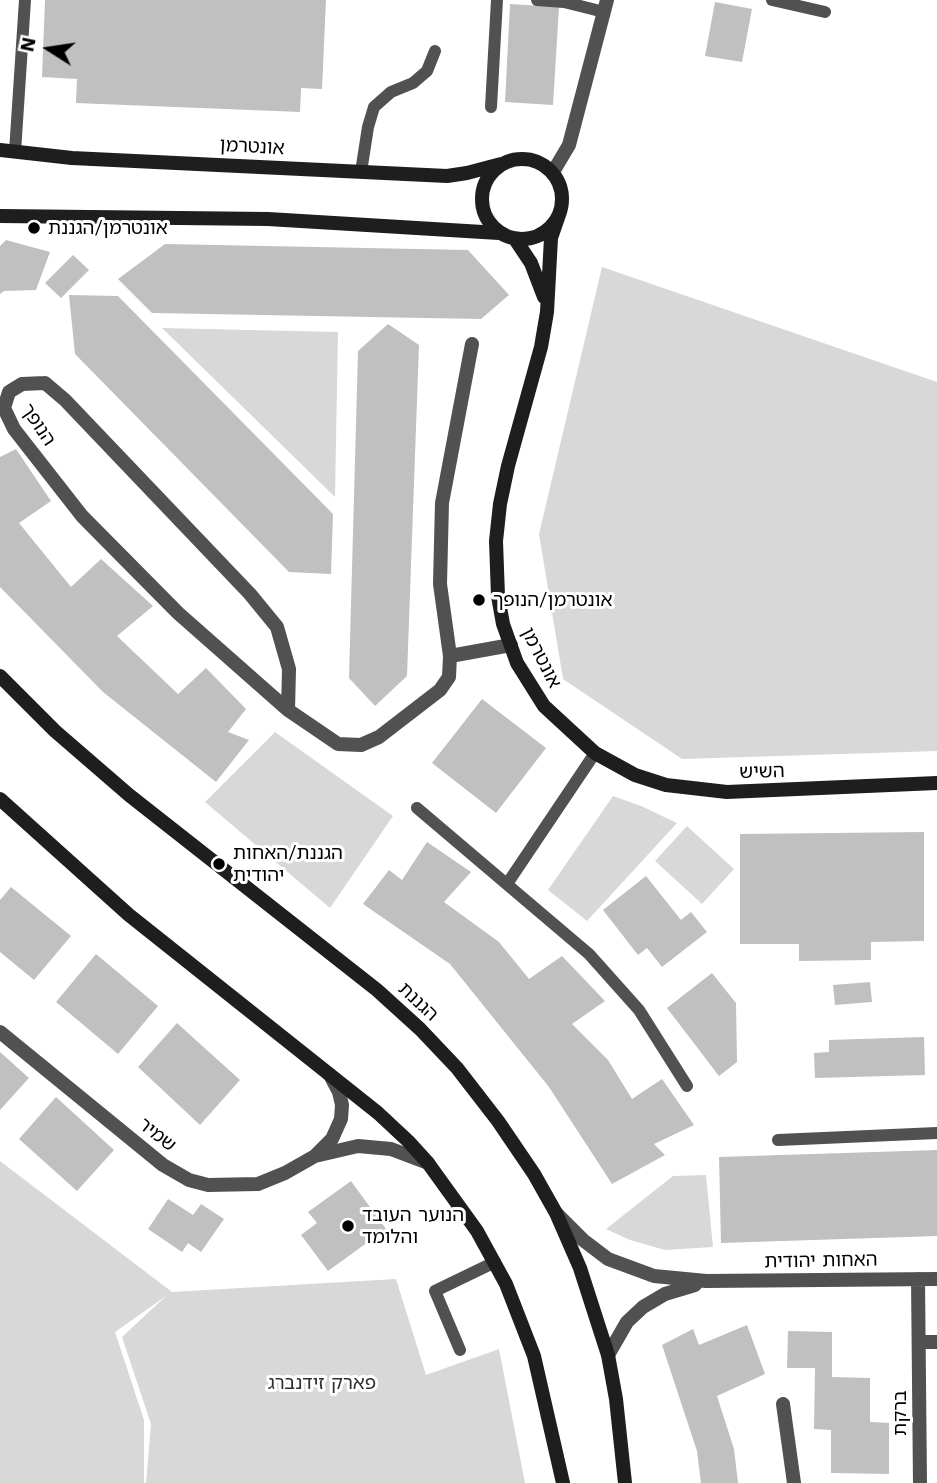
<!DOCTYPE html>
<html>
<head>
<meta charset="utf-8">
<style>
	body { margin:0 }
	#map { position:relative; width:937px; height:1483px; overflow:hidden; background:#fff; font-family:"Work Sans",sans-serif }
	canvas { display:block }
	.north { position:absolute; left:14px; top:14px; width:70px; height:70px; -webkit-text-stroke:5px #fff; paint-order:stroke; rotate:282deg; font-size:19px; font-weight:700; line-height:28px; text-align:center; color:#000 }
	.north::after { content:''; display:block; margin:auto; width:24px; height:32px; background:#000; clip-path:polygon(50% 0,100% 100%,50% 72%,0 100%) }
</style>
</head>
<body>
<div id="map">
<canvas width="937" height="1483"></canvas>
<div class="north">N</div>
</div>
<script>
const ctx = document.querySelector('canvas').getContext('2d');
ctx.lineJoin = 'round';
function paint(path, color) {
  ctx.fillStyle = color;
  ctx.fill(path, 'evenodd');
}
function poly(rows) {
  const path = new Path2D();
  for (const r of rows) {
    if (r.length === 3) {
      path.moveTo(r[0] + r[2], r[1]);
      path.arc(r[0], r[1], r[2], 0, 2 * Math.PI);
      continue;
    }
    path.moveTo(r[0], r[1]);
    for (let i = 2; i < r.length; i += 2) path.lineTo(r[i], r[i + 1]);
  }
  return path;
}
function trace(path, color, width, dash) {
  ctx.strokeStyle = color;
  ctx.lineWidth = width;
  ctx.lineCap = dash ? 'butt' : 'round';
  ctx.setLineDash(dash || []);
  ctx.stroke(path);
}
function drawText(font, color, halo, rows, align = 'center') {
  ctx.font = font + ' "Work Sans","Noto Sans Hebrew",sans-serif';
  ctx.lineWidth = 6;
  ctx.setLineDash([]);
  ctx.textBaseline = 'middle';
  ctx.strokeStyle = halo;
  ctx.fillStyle = color;
  for (const [text, x, y, turn = 0] of rows) {
    ctx.save();
    ctx.translate(x, y);
    ctx.rotate((+turn || 0) * Math.PI / 180);
    ctx.textAlign = isNaN(turn) ? turn : align;
    if (halo) ctx.strokeText(text, 0, 0);
    ctx.fillText(text, 0, 0);
    ctx.restore();
  }
}
const green = poly([
	[602,267,937,382,937,751,682,759,563,679,539,534],
	[162,328,338,332,335,497],
	[275,732,393,816,330,908,205,802],
	[613,796,641,806,677,823,587,921,548,890],
	[687,826,734,869,702,904,655,861],
	[0,1161,172,1292,396,1279,426,1375,499,1349,525,1483,146,1483,151,1424,122,1337,166,1296,115,1332,144,1420,144,1483,0,1483],
	[706,1175,713,1247,665,1250,630,1240,606,1229,673,1176]
]);
const building = poly([
	[45,0,326,0,322,89,301,88,300,112,76,103,77,79,42,77],
	[715,2,752,9,742,62,705,56],
	[510,4,559,7,553,105,505,102],
	[6,240,50,252,36,290,4,291,0,294,0,246],
	[165,244,468,250,509,295,481,319,152,313,118,279],
	[73,255,89,270,61,298,45,283],
	[69,295,118,296,333,514,331,574,289,572,75,354],
	[388,324,419,345,407,676,375,706,349,678,358,351],
	[16,449,51,501,19,523,71,587,101,559,153,606,117,636,178,694,206,668,246,709,228,732,249,740,216,782,103,692,0,587,0,457],
	[482,699,546,748,496,813,432,763],
	[924,832,924,941,871,942,871,960,799,961,799,944,740,944,740,834],
	[427,842,471,872,444,902,499,942,529,979,562,956,605,1001,572,1024,608,1060,632,1099,662,1079,694,1125,654,1144,665,1155,612,1184,549,1087,450,964,363,904,389,870,402,880],
	[646,876,681,920,691,912,707,932,662,967,647,948,638,955,603,910],
	[11,887,71,936,34,980,0,952,0,900],
	[96,954,158,1006,118,1054,56,1002],
	[712,973,736,1003,737,1062,719,1076,667,1008],
	[870,982,872,1002,835,1005,833,985],
	[177,1023,240,1080,200,1125,138,1067],
	[924,1037,925,1075,815,1078,814,1053,829,1052,829,1040],
	[0,1052,29,1078,0,1110],
	[56,1097,114,1150,77,1191,19,1139],
	[937,1150,937,1236,721,1243,719,1157],
	[351,1181,386,1229,328,1271,301,1235,317,1223,308,1212],
	[168,1199,193,1215,201,1204,224,1219,201,1252,188,1243,182,1252,148,1229],
	[747,1325,765,1374,717,1396,734,1449,738,1483,701,1483,697,1451,662,1345,693,1329,699,1345],
	[788,1331,832,1332,832,1377,870,1378,870,1422,889,1423,889,1474,831,1473,831,1430,814,1429,815,1368,787,1368]
]);
const lane = poly([
	[537,0,564,2,604,12],
	[772,0,825,12],
	[491,107,497,0],
	[15,152,25,0],
	[361,172,368,127,374,107,391,92,413,83,427,71,435,51],
	[417,808,589,954,639,1010,687,1086],
	[507,884,595,753],
	[778,1140,937,1133],
	[460,1350,435,1291,495,1262]
]);
const street = poly([
	[553,172,569,145,607,0],
	[45,383,65,400,250,594,277,627,289,669,288,710,178,613,82,516,14,429,4,408,9,392,22,384,45,383],
	[450,656,511,645],
	[288,710,338,744,361,745,379,737,440,690,449,677,450,656,440,584,442,503,472,344],
	[0,1032,163,1165,189,1180,208,1185,258,1184,285,1173,315,1156,358,1146,391,1149,428,1163],
	[316,1155,332,1139,341,1119,342,1105,339,1092,330,1075],
	[557,1214,583,1240,608,1259,654,1276,706,1281,937,1279],
	[918,1279,920,1483],
	[919,1342,937,1342],
	[608,1355,627,1322,643,1307,665,1294,695,1285],
	[783,1404,794,1483]
]);
const secondary = poly([
	[0,150,72,158,447,176,467,173,501,164],
	[522,199,40],
	[560,212,551,238,547,312,541,347,508,466,500,504,496,541,498,596,503,624,517,663,544,706,595,753,635,775,666,785,727,792,937,783],
	[0,216,268,219,499,233],
	[515,239,531,263,544,297],
	[0,676,55,731,129,795,377,990,420,1029,457,1068,498,1121,534,1174,556,1213,580,1268,608,1355,616,1399,625,1483],
	[0,799,129,915,378,1113,408,1141,428,1163,477,1231,506,1284,534,1356,563,1483]
]);
const markers = [
	[34,228,7,"#000"],
	[479,600,7,"#000"],
	[219,864,7,"#000"],
	[348,1226,7,"#000"]
];
const streetNames = [
	["אונטרמן",252,147,3],
	["הנופך",38,425,56],
	["אונטרמן",541,658,63],
	["השיש",762,772,-2],
	["הגננת",418,1002,43],
	["שמיר",157,1135,38],
	["האחות יהודית",821,1261,-1],
	["ברקת",900,1413,-90]
];
const poiNames = [
	["אונטרמן/הגננת",48,228],
	["אונטרמן/הנופך",493,600],
	["הגננת/האחות",233,853],
	["יהודית",233,875],
	["הנוער העובד",362,1215],
	["והלומד",362,1237]
];
const parkNames = [
	["פארק זידנברג",322,1383]
];
paint(green, '#d8d8d8');
paint(building, '#c0c0c0');
trace(lane, '#515151', 12);
trace(street, '#515151', 14);
trace(secondary, '#1e1e1e', 14);
for (const [x, y, r, color] of markers) {
  const dot = new Path2D();
  dot.arc(x, y, r, 0, 2 * Math.PI);
  ctx.fillStyle = color;
  ctx.fill(dot);
  trace(dot, '#fff', 2.5);
}
drawText('19px', '#000', '#fff', streetNames);
drawText('19px', '#000', '#fff', poiNames, 'left');
drawText('19px', '#2f2f2f', '#fff', parkNames);
</script>
</body>
</html>
